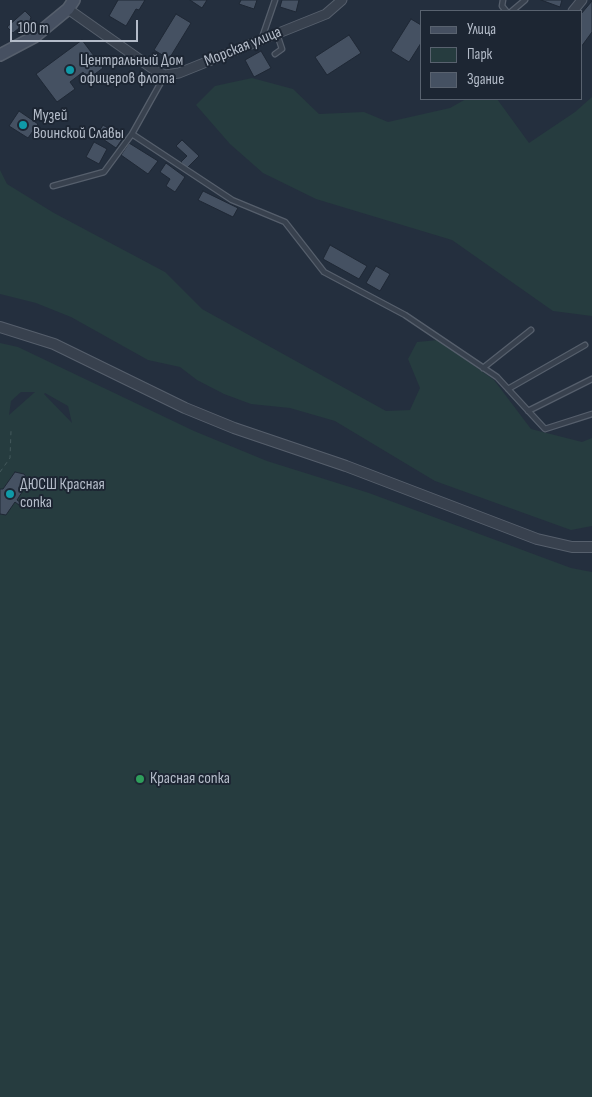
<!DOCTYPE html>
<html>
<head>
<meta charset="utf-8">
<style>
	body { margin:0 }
	#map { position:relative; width:592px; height:1097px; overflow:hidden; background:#242f3e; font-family:"Sofia Sans Condensed",sans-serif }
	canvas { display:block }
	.legend { position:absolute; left:420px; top:10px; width:162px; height:90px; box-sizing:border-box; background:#1d2633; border:1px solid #59626f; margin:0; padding:6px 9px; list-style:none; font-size:15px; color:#b4bcc9 }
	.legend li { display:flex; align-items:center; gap:10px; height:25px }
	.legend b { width:25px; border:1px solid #59626f }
	.scale { position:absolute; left:10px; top:20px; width:128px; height:22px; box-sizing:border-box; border:2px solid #b4bcc9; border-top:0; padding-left:6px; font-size:15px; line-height:18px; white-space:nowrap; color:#b4bcc9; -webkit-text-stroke:4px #1d2633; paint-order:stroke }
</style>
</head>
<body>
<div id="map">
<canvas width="592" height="1097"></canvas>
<ul class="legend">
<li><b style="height:6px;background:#465061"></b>Улица</li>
<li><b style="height:14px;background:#263c3f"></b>Парк</li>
<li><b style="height:14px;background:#455162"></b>Здание</li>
</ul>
<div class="scale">100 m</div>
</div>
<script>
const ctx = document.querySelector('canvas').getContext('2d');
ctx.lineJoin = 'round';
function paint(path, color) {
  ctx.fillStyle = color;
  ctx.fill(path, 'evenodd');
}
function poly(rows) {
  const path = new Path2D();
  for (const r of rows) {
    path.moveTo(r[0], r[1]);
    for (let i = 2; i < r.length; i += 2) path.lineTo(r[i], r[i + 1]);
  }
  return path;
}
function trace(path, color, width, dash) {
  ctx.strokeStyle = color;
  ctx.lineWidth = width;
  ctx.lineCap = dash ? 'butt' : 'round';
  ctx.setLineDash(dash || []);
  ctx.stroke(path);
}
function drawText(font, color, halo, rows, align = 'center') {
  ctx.font = font + ' "Sofia Sans Condensed",sans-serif';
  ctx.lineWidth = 4;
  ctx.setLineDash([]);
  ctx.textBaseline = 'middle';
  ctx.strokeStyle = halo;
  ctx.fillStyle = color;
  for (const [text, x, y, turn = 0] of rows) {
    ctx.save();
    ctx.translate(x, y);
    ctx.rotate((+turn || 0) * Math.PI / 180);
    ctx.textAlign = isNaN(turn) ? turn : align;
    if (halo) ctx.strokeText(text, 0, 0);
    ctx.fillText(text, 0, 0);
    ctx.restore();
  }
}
const green = poly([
	[252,78,293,89,319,114,364,112,388,122,450,108,466,99,497,99,529,143,575,112,592,97,592,316,553,311,452,240,316,199,263,173,230,144,196,105,215,86],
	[0,170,7,184,54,213,165,272,202,309,386,411,410,410,420,388,408,359,417,342,438,340,494,380,531,429,582,442,592,438,592,526,571,530,435,481,335,421,290,408,251,404,224,394,197,380,180,367,148,360,71,317,36,303,0,294],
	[0,343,18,347,194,431,267,461,369,493,571,568,592,572,592,1097,0,1097],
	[21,392,35,392,9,415,11,401],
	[45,393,68,406,72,423,44,394]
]);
const building = poly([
	[118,0,145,0,139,10,136,9,126,26,109,16,118,0],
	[190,0,207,0,202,8,190,0],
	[241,0,257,0,254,9,239,4,241,0],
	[282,0,299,0,296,12,280,7,282,0],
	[541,0,562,0,560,7,541,0],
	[592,1,592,32,581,47,581,14,592,1],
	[25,11,31,17,28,27,19,28,13,33,7,27,25,11],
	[176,14,191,23,169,59,154,50,176,14],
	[411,19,421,25,421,43,409,62,391,51,411,19],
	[349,35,361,53,327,75,315,57,349,35],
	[82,40,103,68,88,79,83,72,70,82,75,89,57,102,36,74,82,40],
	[261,51,271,68,254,77,245,60,261,51],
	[19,111,38,124,28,138,9,126,19,111],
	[103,125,123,138,116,148,97,135,103,125],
	[182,140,199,156,187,168,181,162,187,156,176,146,182,140],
	[94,142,107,149,99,164,86,157,94,142],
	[129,143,158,161,148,174,121,155,129,143],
	[166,163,185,177,175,192,166,186,170,179,160,172,166,163],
	[203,191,238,208,233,217,198,200,203,191],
	[330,245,367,266,359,279,323,259,330,245],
	[376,266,390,274,380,291,366,283,376,266],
	[15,472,24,474,29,481,17,500,24,505,23,508,15,502,6,515,0,514,0,489,3,489,15,472]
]);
const path = poly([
	[0,472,10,458,11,431]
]);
const service = poly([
	[503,0,502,6,506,11],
	[512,11,525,0],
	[262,38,275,0],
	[275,54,282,49,277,34],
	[165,75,132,134,232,200,285,222,324,272,405,315,497,377,545,429,592,414],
	[53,186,104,172,132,134],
	[483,368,531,330],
	[508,389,585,345],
	[528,411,592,379]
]);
const minor = poly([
	[68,9,156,71,165,75,179,73,326,14,342,0],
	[573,11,582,0]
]);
const tertiary = poly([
	[0,327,54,344,185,408,234,428,346,466,537,539,572,547,592,547]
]);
const secondary = poly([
	[0,55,34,37,68,9,74,0]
]);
const markers = [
	[70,70,5,"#0f9aa8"],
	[23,125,5,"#0f9aa8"],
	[10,494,5,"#0f9aa8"],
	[140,779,5,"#2e9e5b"]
];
const streetNames = [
	["Морская улица",243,47,-22]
];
const poiNames = [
	["Центральный Дом",80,61],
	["офицеров флота",80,79],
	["Музей",33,116],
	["Воинской Славы",33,134],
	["ДЮСШ Красная",20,485],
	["сопка",20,503],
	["Красная сопка",150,779]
];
paint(green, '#263c3f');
paint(building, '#455162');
trace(building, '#1f2835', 1);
trace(service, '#565f6c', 7);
trace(minor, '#565f6c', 11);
trace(tertiary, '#565f6c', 12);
trace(secondary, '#565f6c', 14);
trace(path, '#44595c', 1, [4, 4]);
trace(service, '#38414e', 4.5);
trace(minor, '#38414e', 9);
trace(tertiary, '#38414e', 10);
trace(secondary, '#465061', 11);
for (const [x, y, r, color] of markers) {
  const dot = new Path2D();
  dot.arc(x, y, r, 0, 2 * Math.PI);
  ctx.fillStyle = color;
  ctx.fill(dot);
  trace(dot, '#1d2633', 2);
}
drawText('16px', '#b4bcc9', '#1d2633', streetNames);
drawText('16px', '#b4bcc9', '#1d2633', poiNames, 'left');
</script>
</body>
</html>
